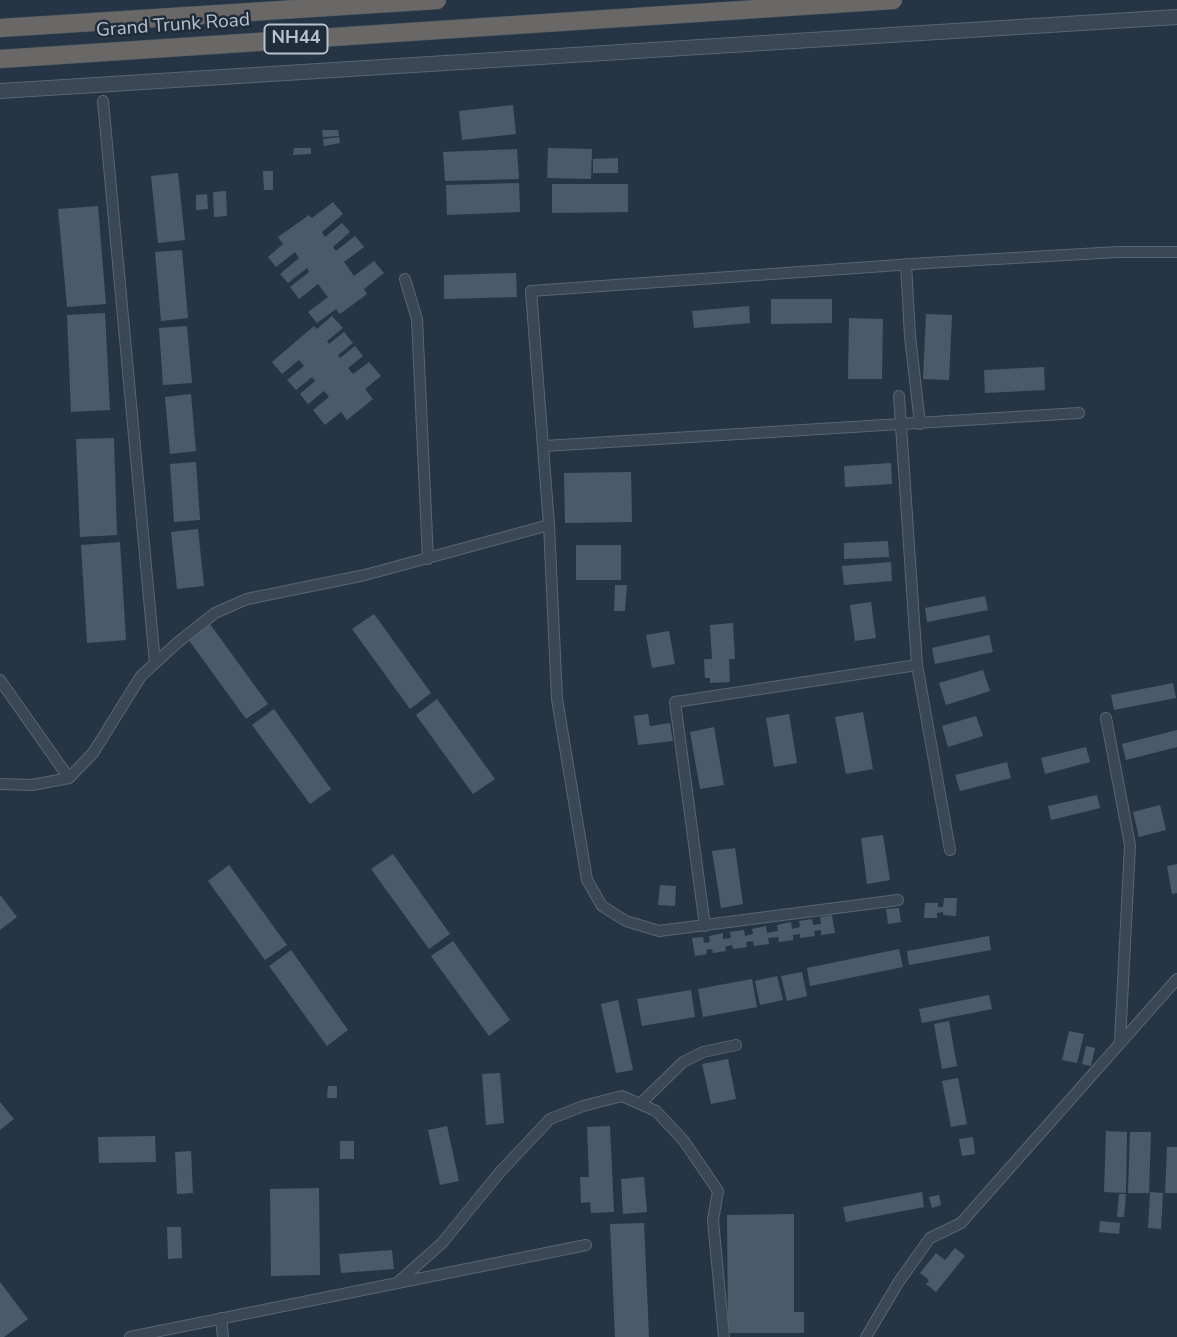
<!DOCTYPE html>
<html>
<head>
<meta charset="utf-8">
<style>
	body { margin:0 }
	canvas { display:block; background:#253545 }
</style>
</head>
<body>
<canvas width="1177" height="1337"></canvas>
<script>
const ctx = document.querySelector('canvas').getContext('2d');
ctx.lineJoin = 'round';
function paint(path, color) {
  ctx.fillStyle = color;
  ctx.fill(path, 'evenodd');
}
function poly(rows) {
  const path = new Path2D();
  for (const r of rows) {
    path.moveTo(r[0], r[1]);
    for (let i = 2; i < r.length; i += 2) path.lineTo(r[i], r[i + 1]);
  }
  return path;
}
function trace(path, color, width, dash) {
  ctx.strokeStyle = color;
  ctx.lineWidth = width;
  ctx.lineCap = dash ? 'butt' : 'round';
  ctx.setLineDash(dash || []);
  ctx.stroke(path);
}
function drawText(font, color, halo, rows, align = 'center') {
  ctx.font = font + ' "Nunito Sans",sans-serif';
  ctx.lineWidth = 5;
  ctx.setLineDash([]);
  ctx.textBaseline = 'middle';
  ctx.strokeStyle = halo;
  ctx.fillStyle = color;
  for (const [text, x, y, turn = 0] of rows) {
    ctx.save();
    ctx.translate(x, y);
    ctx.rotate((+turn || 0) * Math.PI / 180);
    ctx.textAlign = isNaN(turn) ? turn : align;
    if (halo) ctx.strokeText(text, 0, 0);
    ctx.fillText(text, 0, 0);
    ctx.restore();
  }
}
const building = poly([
	[513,105,516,134,462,140,459,111],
	[322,130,338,130,339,136,323,137],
	[339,137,340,143,324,146,323,139],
	[294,148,311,148,311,154,293,155],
	[548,148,592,149,591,179,547,178],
	[517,149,519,179,445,181,443,152],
	[618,158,618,173,593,173,593,159],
	[263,171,273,171,273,190,264,190],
	[178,173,185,240,158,243,151,176],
	[519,183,520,212,447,215,446,185],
	[552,184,628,184,628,212,552,213],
	[226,191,227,216,214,217,213,192],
	[207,194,208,209,196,210,196,195],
	[333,202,343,214,322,232,325,237,342,223,350,232,333,247,336,251,355,236,364,247,344,262,354,276,374,261,384,273,364,289,367,294,340,314,336,309,317,323,308,312,328,297,318,284,299,299,290,287,309,272,307,268,288,283,280,274,299,258,295,252,276,267,268,257,283,244,278,237,309,215,312,218],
	[98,206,106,304,67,307,58,209],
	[182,250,188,318,161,321,155,252],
	[516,273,517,297,444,299,444,275],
	[771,299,832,299,832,323,771,324],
	[749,306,750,323,694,328,692,311],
	[105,313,110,410,71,412,67,315],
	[926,314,952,315,949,380,923,379],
	[332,316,343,328,327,341,329,344,344,332,353,343,338,355,340,358,355,346,363,356,348,368,353,374,369,362,381,376,365,389,373,399,347,420,341,412,325,425,313,410,329,397,324,391,308,404,300,394,315,381,312,377,296,390,287,380,304,366,299,360,282,374,272,362,314,326,317,329],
	[849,318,883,319,882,379,848,379],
	[187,326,192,383,163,385,159,328],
	[1044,367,1045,390,985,393,984,370],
	[191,394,196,451,170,454,165,397],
	[114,438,117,535,80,537,76,439],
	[196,462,200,520,174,522,170,464],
	[891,463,892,484,845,487,844,466],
	[631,472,632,522,565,523,564,473],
	[198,529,204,586,177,589,171,532],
	[888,541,889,557,844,559,844,543],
	[120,542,126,640,87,643,81,545],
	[576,545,621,545,621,580,576,580],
	[891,562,892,581,844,585,842,566],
	[615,585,627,585,625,611,614,611],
	[985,596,988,610,927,622,925,608],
	[871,602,876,638,855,641,850,605],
	[374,614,431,693,410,709,352,629],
	[733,623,735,659,729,659,730,682,710,683,710,678,705,678,704,659,712,659,710,625],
	[210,624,268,704,246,719,188,639],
	[669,631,675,664,652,668,646,635],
	[989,635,993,652,935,664,932,648],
	[983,670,990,691,946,705,939,683],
	[1173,683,1176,698,1114,710,1111,695],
	[437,699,495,779,473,794,416,715],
	[274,709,331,789,310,804,252,725],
	[863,712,873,769,846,774,835,717],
	[648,714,650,726,670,723,673,741,638,745,634,716],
	[789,714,797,763,774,767,766,718],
	[976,716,983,736,948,747,942,726],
	[714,727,724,785,700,789,690,732],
	[1177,730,1177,747,1126,760,1122,744],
	[1086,747,1090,762,1045,774,1041,758],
	[1007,762,1011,778,960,791,955,775],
	[1097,795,1100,808,1051,820,1048,806],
	[1160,805,1166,830,1139,837,1133,812],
	[883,835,890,880,867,884,861,838],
	[735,848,743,904,721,908,712,851],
	[393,854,450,934,429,949,371,869],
	[1177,864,1177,893,1172,894,1167,866],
	[229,865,287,945,265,960,208,881],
	[660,885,676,886,675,906,658,905],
	[0,895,17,917,0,930],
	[944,898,957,898,956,916,943,915,943,912,937,913,937,918,924,918,925,903,938,903,938,907,943,907],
	[899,908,901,922,888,924,886,909],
	[832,915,835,933,821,935,821,930,814,931,815,936,800,938,800,934,793,935,793,940,779,942,778,937,768,938,769,944,754,946,753,941,746,942,747,947,733,949,732,945,725,947,726,951,713,953,712,949,706,950,707,954,695,956,692,938,703,937,704,943,710,942,709,936,723,933,723,939,731,938,730,932,744,930,745,936,753,934,752,929,766,926,767,933,778,931,777,925,791,922,792,929,800,927,799,921,812,919,813,925,821,924,820,917],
	[989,936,991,950,909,965,907,951],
	[453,941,510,1020,489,1036,431,956],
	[899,949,903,967,810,986,807,968],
	[291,950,348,1030,327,1046,269,966],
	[802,972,807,996,787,1001,781,976],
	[777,976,783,1000,760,1005,755,981],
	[752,979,757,1007,703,1017,698,989],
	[691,990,695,1017,642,1026,637,999],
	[989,995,992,1009,922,1023,919,1009],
	[618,1000,633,1070,616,1073,601,1004],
	[949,1021,957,1066,942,1069,934,1024],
	[1069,1031,1084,1034,1077,1063,1062,1060],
	[1086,1046,1095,1048,1091,1066,1082,1064],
	[728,1059,736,1099,711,1104,702,1064],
	[500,1073,504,1123,486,1125,482,1074],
	[958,1078,967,1124,951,1127,942,1081],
	[328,1086,337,1086,337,1098,327,1098],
	[0,1102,14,1119,0,1130],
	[447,1126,459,1181,440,1185,428,1130],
	[610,1126,614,1212,591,1213,590,1202,581,1203,580,1177,589,1177,587,1127],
	[1106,1131,1127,1132,1126,1193,1104,1192],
	[1130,1132,1151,1132,1149,1193,1128,1193],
	[155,1136,156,1162,99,1163,98,1137],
	[973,1137,975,1154,962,1156,959,1139],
	[340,1141,354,1141,354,1159,340,1159],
	[1167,1147,1177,1147,1177,1193,1165,1193],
	[191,1151,193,1193,177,1194,175,1152],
	[644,1177,647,1212,623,1214,621,1179],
	[319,1188,320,1275,271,1276,270,1189],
	[922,1192,924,1207,846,1222,843,1207],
	[1150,1192,1163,1193,1161,1229,1148,1228],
	[1119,1194,1126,1194,1124,1217,1117,1217],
	[939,1195,941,1205,932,1208,929,1197],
	[794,1214,794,1312,804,1312,804,1333,728,1333,727,1215],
	[1100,1221,1120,1223,1119,1234,1099,1232],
	[644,1223,649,1337,615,1337,610,1224],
	[167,1227,181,1227,182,1258,168,1259],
	[955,1248,965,1256,936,1292,926,1284,929,1280,920,1273,936,1253,945,1260],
	[392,1250,394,1269,341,1273,339,1254],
	[0,1282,28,1319,4,1337,0,1337]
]);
const minor = poly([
	[103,101,155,663],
	[906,264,910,336,920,424],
	[405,279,417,319,428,559],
	[899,396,917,665,950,850],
	[544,446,1079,413],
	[0,680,69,778],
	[1106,718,1130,845,1120,1042],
	[0,784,32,785,69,778,93,753,141,676,177,643,215,613,247,599,365,575,549,525],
	[898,900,659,931,626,921,602,906,587,880,557,699,549,525,531,291,927,263,1118,252,1177,252],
	[705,926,675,702,917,665],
	[640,1104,683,1062,703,1052,736,1045],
	[397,1283,442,1243,500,1172,550,1119,583,1106,622,1096,656,1111,684,1141,718,1191,713,1220,724,1337],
	[221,1318,223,1337],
	[130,1337,586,1245],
	[866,1337,898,1283,930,1238,961,1223,1177,979]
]);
const tertiary = poly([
	[0,91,1177,17]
]);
const trunk = poly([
	[0,28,437,0],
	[0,59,893,0]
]);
const shields = [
	[296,39,63]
];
const shieldNames = [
	["NH44",296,39]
];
const streetNames = [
	["Grand Trunk Road",173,26,-4]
];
paint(building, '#495b6b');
trace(minor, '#596572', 12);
trace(tertiary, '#596572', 16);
trace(trunk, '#45525f', 19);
trace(minor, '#3a4754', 10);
trace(tertiary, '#3a4754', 14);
trace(trunk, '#6a6866', 18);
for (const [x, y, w] of shields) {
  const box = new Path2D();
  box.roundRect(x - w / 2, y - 14.5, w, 29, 5);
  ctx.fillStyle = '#1f2c3a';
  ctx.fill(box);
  trace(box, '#b8c2ce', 2);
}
drawText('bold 18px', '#b8c2ce', null, shieldNames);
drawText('19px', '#b8c2ce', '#1f2c3a', streetNames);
</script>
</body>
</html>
